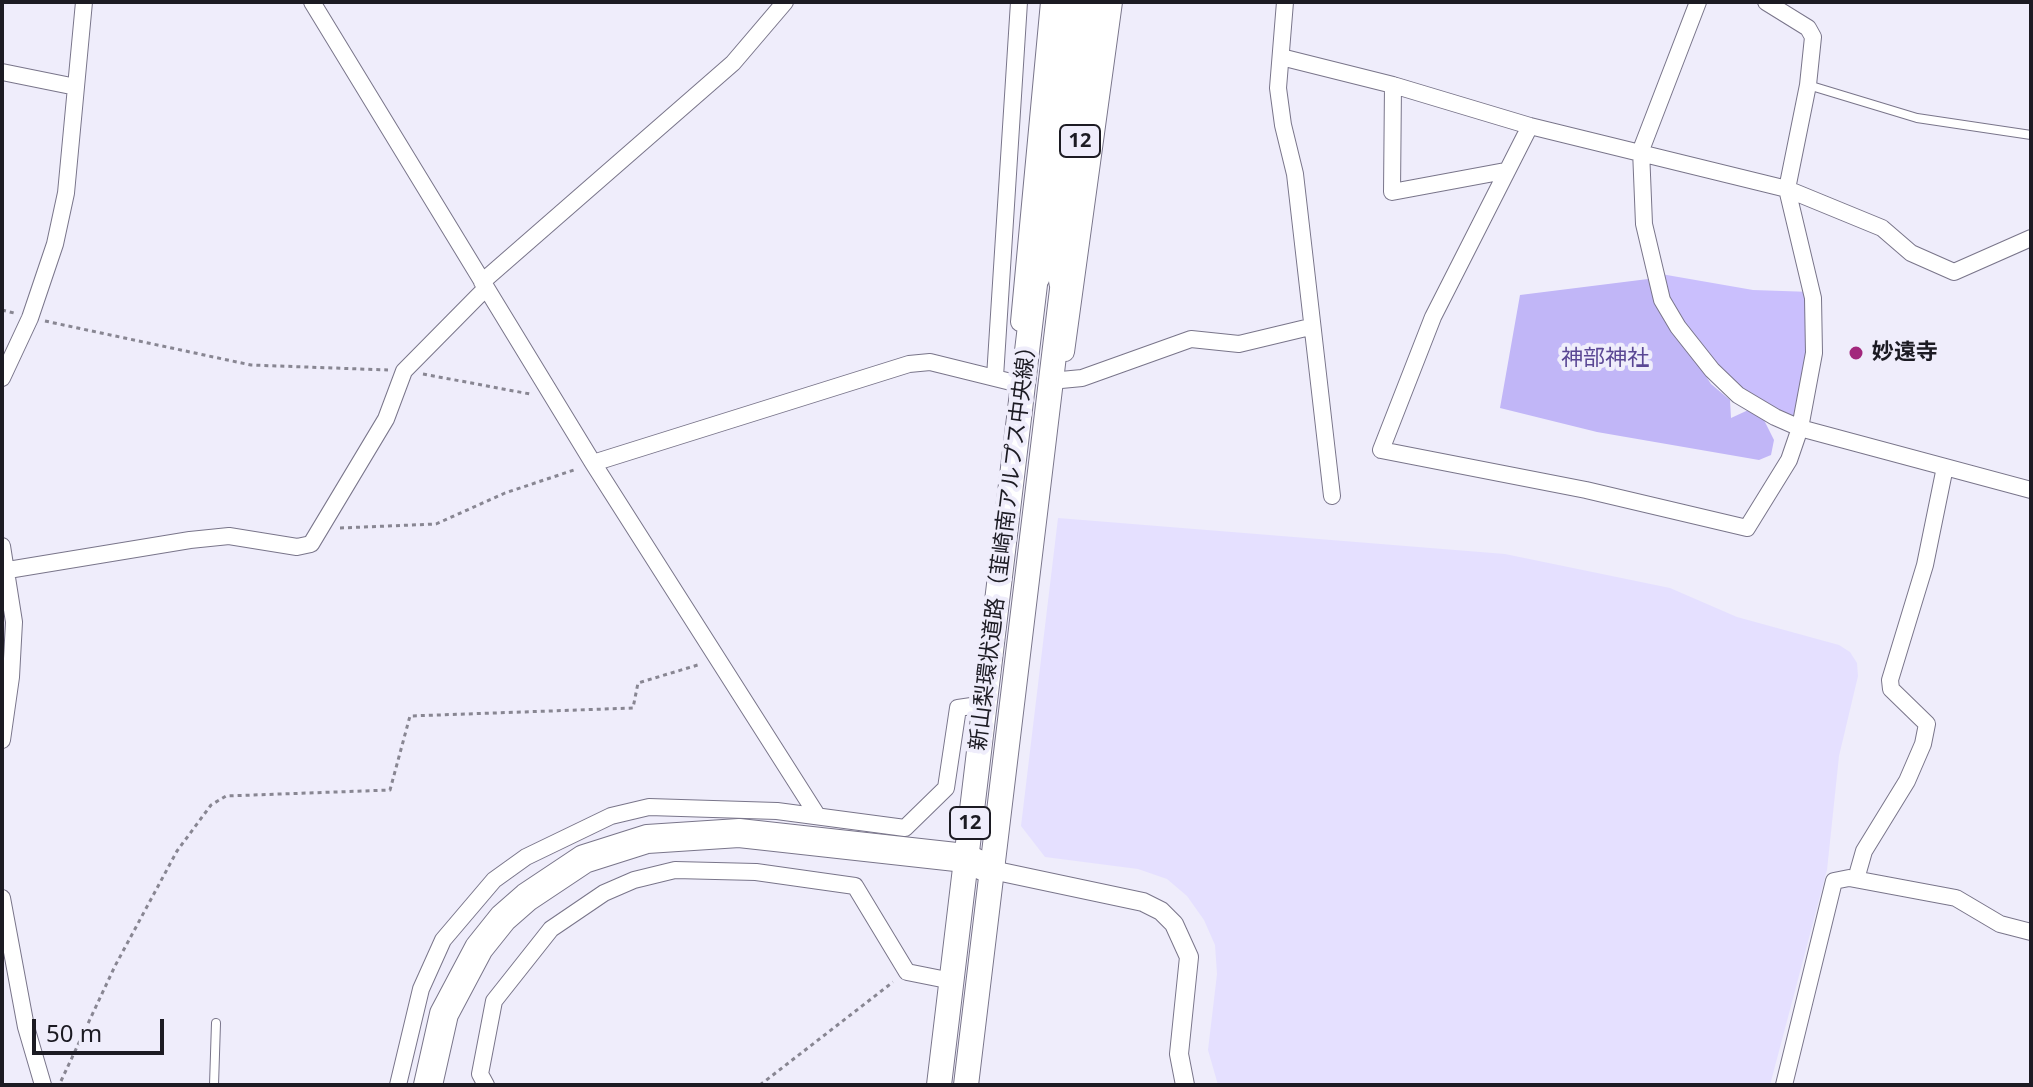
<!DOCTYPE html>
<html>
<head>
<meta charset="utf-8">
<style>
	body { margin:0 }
	#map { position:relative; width:2033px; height:1087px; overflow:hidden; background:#efedfb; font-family:"Noto Sans",sans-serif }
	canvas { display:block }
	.frame { position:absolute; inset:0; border:4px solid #1c1b23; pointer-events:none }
	.scale { position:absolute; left:32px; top:1019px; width:132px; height:36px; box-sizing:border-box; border:4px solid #1c1b23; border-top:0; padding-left:10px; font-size:24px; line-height:28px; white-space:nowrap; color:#1c1b23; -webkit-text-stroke:6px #efedfb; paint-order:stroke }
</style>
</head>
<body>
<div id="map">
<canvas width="2033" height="1087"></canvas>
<div class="frame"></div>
<div class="scale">50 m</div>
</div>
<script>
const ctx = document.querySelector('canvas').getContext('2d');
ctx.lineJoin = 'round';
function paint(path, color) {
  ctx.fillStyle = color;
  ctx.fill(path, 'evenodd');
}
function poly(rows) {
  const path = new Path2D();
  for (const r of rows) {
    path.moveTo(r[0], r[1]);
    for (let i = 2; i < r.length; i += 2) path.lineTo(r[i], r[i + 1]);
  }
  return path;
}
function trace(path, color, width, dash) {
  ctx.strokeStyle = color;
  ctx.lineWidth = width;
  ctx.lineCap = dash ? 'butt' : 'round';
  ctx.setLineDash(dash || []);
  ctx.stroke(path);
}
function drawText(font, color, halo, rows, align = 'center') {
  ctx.font = font + ' "Noto Sans","Noto Sans JP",sans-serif';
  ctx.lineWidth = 8;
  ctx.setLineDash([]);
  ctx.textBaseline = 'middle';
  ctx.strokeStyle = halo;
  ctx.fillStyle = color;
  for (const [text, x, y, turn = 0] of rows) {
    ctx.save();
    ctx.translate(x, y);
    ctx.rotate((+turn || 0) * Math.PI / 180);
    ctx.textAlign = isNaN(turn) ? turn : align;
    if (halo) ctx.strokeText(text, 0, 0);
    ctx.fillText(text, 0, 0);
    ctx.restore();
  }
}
const built = poly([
	[1058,518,1505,554,1670,588,1737,617,1839,645,1850,652,1857,663,1858,676,1839,756,1827,870,1770,1085,1218,1085,1208,1050,1217,974,1215,945,1204,920,1187,896,1167,879,1138,869,1045,857,1021,826]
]);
const green = poly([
	[1661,274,1753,290,1812,292,1800,428,1769,414,1678,327]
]);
const forest = poly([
	[1648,279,1655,298,1711,384,1730,400,1731,418,1757,406,1774,440,1771,455,1759,460,1597,432,1500,408,1520,295]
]);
const path = poly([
	[2,310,14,313],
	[45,321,251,365,388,370],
	[423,374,530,394],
	[340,528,436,524,505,493,577,469],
	[61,1081,115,966,177,851,211,805,226,796,390,790,410,716,633,708,638,683,701,664],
	[760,1085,893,982]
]);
const service = poly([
	[1808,85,1917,118,2031,135],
	[214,1085,216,1023]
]);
const minor = poly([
	[312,2,593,463,817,815],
	[1285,2,1278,88,1283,125,1295,174,1332,496],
	[1698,2,1641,150,1644,224,1662,300,1678,327,1712,370,1738,395,1775,417,1800,428,2031,490],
	[1281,57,1393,85,1530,126,1787,189,1882,228,1911,253,1954,272,2031,238],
	[2,72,76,87],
	[1393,85,1392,192,1505,171],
	[1530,126,1433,317,1381,450,1586,490,1747,528,1789,460,1800,428,1814,353,1813,298,1787,189,1808,85,1813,37,1808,28,1766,2],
	[482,282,733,63,785,2],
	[995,377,1019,2],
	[2,378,30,318,55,244,66,193,84,2],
	[1061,380,1082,378,1191,339,1239,344,1310,327],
	[593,463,909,364,930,362,1015,383],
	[2,546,14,622,11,677,2,740],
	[2,571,190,540,229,536,297,547,311,544,386,419,404,371,486,288],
	[1856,879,1864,851,1907,781,1923,744,1927,724,1891,689,1890,680,1925,565,1945,467],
	[2,898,26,1027,43,1085],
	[398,1085,421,989,443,940,494,880,526,857,611,816,649,807,777,811,905,828,946,788,958,708,985,704],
	[486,1085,480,1074,494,1001,551,929,604,893,634,880,675,870,756,872,855,886,907,972,952,981],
	[1784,1085,1834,881,1849,878,1956,898,2000,924,2031,932]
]);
const tertiary = poly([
	[1020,322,1050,2],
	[1065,352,1113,2],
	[992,870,1143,902,1161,911,1174,924,1189,957,1179,1054,1185,1085]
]);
const primary = poly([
	[939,1085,1036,276],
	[966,1085,1063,281]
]);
const motorway = poly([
	[1036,276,1069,2],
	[1063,281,1096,2],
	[428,1085,444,1014,479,948,503,918,527,897,584,859,647,839,739,833,965,858,992,870]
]);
const markers = [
	[1856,353,8,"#a2277c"]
];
const shields = [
	[1080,141,40],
	[970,823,40]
];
const shieldNames = [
	["12",1080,141],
	["12",970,823]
];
const poiNames = [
	["妙遠寺",1872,353]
];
const parkNames = [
	["神部神社",1605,359]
];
const streetNames = [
	["新山梨環状道路（韮崎南アルプス中央線）",1004,543,-83]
];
paint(built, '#e5e0ff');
paint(green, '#cabffd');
paint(forest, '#c1b6f7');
trace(service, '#79758a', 10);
trace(minor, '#79758a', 18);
trace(tertiary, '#79758a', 20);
trace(primary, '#79758a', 26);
trace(motorway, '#79758a', 30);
trace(path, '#888692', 3, [4, 4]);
trace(service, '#fff', 8);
trace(minor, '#fff', 16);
trace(tertiary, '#fff', 18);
trace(primary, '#fff', 24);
trace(motorway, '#fff', 28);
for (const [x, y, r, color] of markers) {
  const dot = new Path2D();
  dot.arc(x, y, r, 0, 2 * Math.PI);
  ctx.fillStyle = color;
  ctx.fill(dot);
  trace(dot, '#efedfb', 3);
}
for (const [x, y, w] of shields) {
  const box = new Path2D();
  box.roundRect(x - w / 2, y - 16, w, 32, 6);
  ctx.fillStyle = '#efedfb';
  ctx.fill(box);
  trace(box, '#1c1b23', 2);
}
drawText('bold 20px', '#1c1b23', null, shieldNames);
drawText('bold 22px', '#1c1b23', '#efedfb', poiNames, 'left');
drawText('22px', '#5a4794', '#efedfb', parkNames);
drawText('22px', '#1c1b23', '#efedfb', streetNames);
</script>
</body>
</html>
